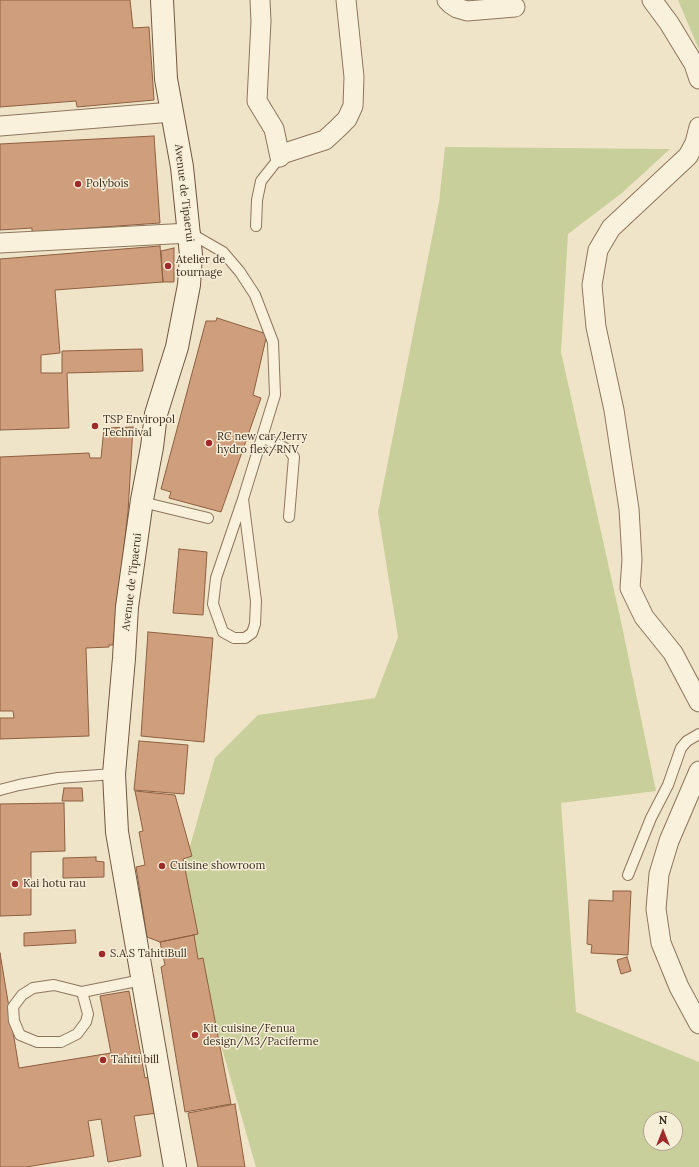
<!DOCTYPE html>
<html>
<head>
<meta charset="utf-8">
<style>
	body { margin:0 }
	#map { position:relative; width:699px; height:1167px; overflow:hidden; background:#f0e4c8; font-family:Lora,serif }
	canvas { display:block }
	.north { position:absolute; left:643px; top:1111px; width:40px; height:40px; box-sizing:border-box; background:#f7eed8; border:1px solid #ada18e; border-radius:50%; rotate:0deg; font-size:11px; font-weight:700; line-height:16px; text-align:center; color:#3d2e20 }
	.north::after { content:''; display:block; margin:auto; width:14px; height:18px; background:#9e2a2b; clip-path:polygon(50% 0,100% 100%,50% 72%,0 100%) }
</style>
</head>
<body>
<div id="map">
<canvas width="699" height="1167"></canvas>
<div class="north">N</div>
</div>
<script>
const ctx = document.querySelector('canvas').getContext('2d');
ctx.lineJoin = 'round';
function paint(path, color) {
  ctx.fillStyle = color;
  ctx.fill(path, 'evenodd');
}
function poly(rows) {
  const path = new Path2D();
  for (const r of rows) {
    path.moveTo(r[0], r[1]);
    for (let i = 2; i < r.length; i += 2) path.lineTo(r[i], r[i + 1]);
  }
  return path;
}
function trace(path, color, width, dash) {
  ctx.strokeStyle = color;
  ctx.lineWidth = width;
  ctx.lineCap = dash ? 'butt' : 'round';
  ctx.setLineDash(dash || []);
  ctx.stroke(path);
}
function drawText(font, color, halo, rows, align = 'center') {
  ctx.font = font + ' Lora,serif';
  ctx.lineWidth = 3;
  ctx.setLineDash([]);
  ctx.textBaseline = 'middle';
  ctx.strokeStyle = halo;
  ctx.fillStyle = color;
  for (const [text, x, y, turn = 0] of rows) {
    ctx.save();
    ctx.translate(x, y);
    ctx.rotate((+turn || 0) * Math.PI / 180);
    ctx.textAlign = isNaN(turn) ? turn : align;
    if (halo) ctx.strokeText(text, 0, 0);
    ctx.fillText(text, 0, 0);
    ctx.restore();
  }
}
const green = poly([
	[678,0,699,0,699,50],
	[445,147,670,149,622,193,568,234,561,352,622,626,656,791,561,803,576,1012,699,1062,699,1167,256,1167,177,892,215,758,258,715,375,698,398,637,378,512,439,202],
	[651,1119,675,1119,675,1143,651,1143]
]);
const building = poly([
	[0,0,130,0,133,28,149,27,154,100,77,107,76,101,0,107,0,0],
	[154,136,160,223,32,232,32,228,0,230,0,144,154,136],
	[160,246,163,282,55,290,60,353,41,355,41,373,62,373,62,351,142,349,143,371,67,373,69,428,0,430,0,259,160,246],
	[174,248,174,282,163,282,161,251,174,248],
	[217,318,267,334,253,395,261,398,221,512,169,498,171,492,161,489,206,321,216,321,217,318],
	[133,427,128,512,113,645,109,645,109,647,86,648,89,736,0,739,0,718,14,718,13,711,0,711,0,457,89,453,90,458,101,458,104,428,133,427],
	[179,549,207,552,203,615,173,613,179,549],
	[148,632,213,638,204,742,141,736,148,632],
	[139,741,188,745,184,794,134,790,139,741],
	[64,788,82,788,83,801,62,801,64,788],
	[135,791,175,795,192,856,183,859,198,934,160,942,147,937,136,867,145,865,139,832,143,831,135,791],
	[64,803,65,851,31,852,31,915,0,916,0,804,64,803],
	[96,857,96,861,104,862,104,877,63,878,63,858,96,857],
	[613,891,631,891,628,955,591,953,592,945,587,944,589,900,613,901,613,891],
	[75,930,76,943,24,946,24,933,75,930],
	[194,935,198,959,203,958,231,1104,185,1112,161,967,165,965,160,942,194,935],
	[0,953,19,1068,111,1053,100,996,129,991,145,1078,152,1076,158,1113,134,1116,141,1156,108,1162,101,1119,88,1121,94,1156,26,1167,0,1167,0,953],
	[627,957,631,971,621,974,617,960,627,957],
	[235,1104,245,1167,198,1167,188,1113,235,1104]
]);
const lane = poly([
	[256,226,257,200,261,181,280,157],
	[190,233,223,252,240,272,255,295,273,342,275,395,243,499,216,578,213,604,223,632,234,638,245,638,252,633,255,624,256,601,243,499],
	[262,437,289,450,294,457,289,517],
	[142,502,208,518],
	[0,790,19,785,58,778,114,774],
	[628,875,651,818,668,785,681,748,687,741,699,734],
	[82,992,88,1014,86,1022,77,1034,61,1042,37,1042,20,1035,14,1021,13,1007,22,995,33,988,54,985,82,992,142,980]
]);
const street = poly([
	[260,0,261,21,257,101,274,129,280,157,282,154,325,140,338,128,347,119,353,106,354,77,346,0],
	[447,0,451,4,457,8,467,11,515,7],
	[652,0,669,23,694,64,699,79],
	[0,126,172,112],
	[699,127,695,143,688,156,611,228,598,250,592,285,596,327,614,410,629,509,632,560,630,588,644,617,673,653,699,702],
	[0,243,190,233],
	[699,771,669,841,659,874,656,909,661,943,679,987,699,1024]
]);
const secondary = poly([
	[162,0,166,79,182,167,191,255,189,285,177,347,156,414,152,447,142,500,127,607,124,658,114,774,117,832,175,1167]
]);
const markers = [
	[78,184,4,"#9e2a2b"],
	[168,266,4,"#9e2a2b"],
	[95,426,4,"#9e2a2b"],
	[209,443,4,"#9e2a2b"],
	[162,866,4,"#9e2a2b"],
	[15,884,4,"#9e2a2b"],
	[102,954,4,"#9e2a2b"],
	[195,1035,4,"#9e2a2b"],
	[103,1060,4,"#9e2a2b"]
];
const poiNames = [
	["Polybois",86,184],
	["Atelier de",176,260],
	["tournage",176,273],
	["TSP Enviropol",103,420],
	["Technival",103,433],
	["RC new car/Jerry",217,437],
	["hydro flex/RNV",217,450],
	["Cuisine showroom",170,866],
	["Kai hotu rau",23,884],
	["S.A.S TahitiBull",110,954],
	["Kit cuisine/Fenua",203,1029],
	["design/M3/Paciferme",203,1042],
	["Tahiti bill",111,1060]
];
const streetNames = [
	["Avenue de Tipaerui",184,193,83],
	["Avenue de Tipaerui",132,582,-83]
];
paint(green, '#c9cf9b');
paint(building, '#cf9f7d');
trace(building, '#8d5f41', 1);
trace(lane, '#8d765c', 12);
trace(street, '#8d765c', 21);
trace(secondary, '#6f573f', 24);
trace(lane, '#faf1dc', 10);
trace(street, '#faf1dc', 19);
trace(secondary, '#faf1dc', 22);
for (const [x, y, r, color] of markers) {
  const dot = new Path2D();
  dot.arc(x, y, r, 0, 2 * Math.PI);
  ctx.fillStyle = color;
  ctx.fill(dot);
  trace(dot, '#f7eed8', 1.5);
}
drawText('11px', '#3d2e20', '#f7eed8', poiNames, 'left');
drawText('11px', '#3d2e20', '#f7eed8', streetNames);
</script>
</body>
</html>
